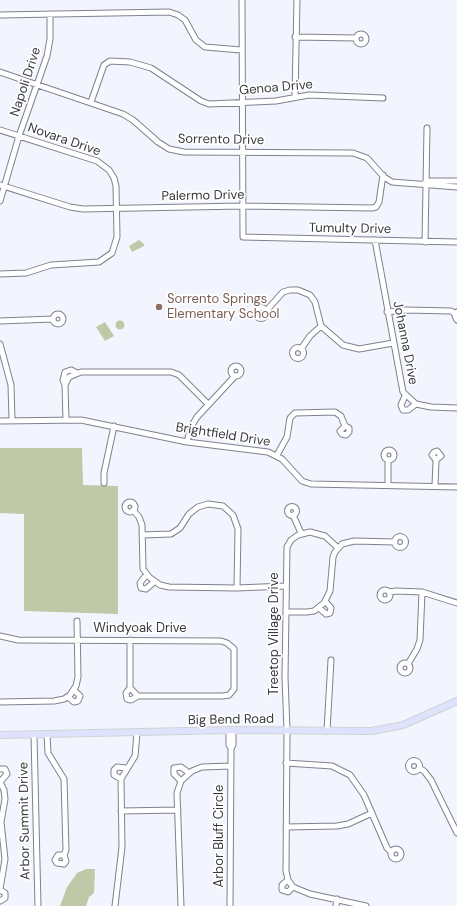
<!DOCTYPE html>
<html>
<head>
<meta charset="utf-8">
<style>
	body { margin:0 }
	canvas { display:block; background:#f2f5fe }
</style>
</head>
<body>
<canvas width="457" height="906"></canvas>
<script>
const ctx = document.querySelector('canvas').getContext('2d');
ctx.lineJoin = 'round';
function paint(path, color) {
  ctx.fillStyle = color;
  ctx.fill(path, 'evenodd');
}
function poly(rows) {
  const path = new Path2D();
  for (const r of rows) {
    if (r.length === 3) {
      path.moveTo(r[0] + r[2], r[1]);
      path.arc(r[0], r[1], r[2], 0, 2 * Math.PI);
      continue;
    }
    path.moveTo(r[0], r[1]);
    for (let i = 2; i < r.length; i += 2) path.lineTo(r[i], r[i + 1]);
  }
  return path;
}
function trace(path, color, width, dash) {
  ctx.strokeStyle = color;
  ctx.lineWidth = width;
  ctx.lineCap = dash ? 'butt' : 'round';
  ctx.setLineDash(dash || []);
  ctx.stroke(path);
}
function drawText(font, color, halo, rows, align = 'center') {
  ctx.font = font + ' "DM Sans",sans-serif';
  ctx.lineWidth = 3.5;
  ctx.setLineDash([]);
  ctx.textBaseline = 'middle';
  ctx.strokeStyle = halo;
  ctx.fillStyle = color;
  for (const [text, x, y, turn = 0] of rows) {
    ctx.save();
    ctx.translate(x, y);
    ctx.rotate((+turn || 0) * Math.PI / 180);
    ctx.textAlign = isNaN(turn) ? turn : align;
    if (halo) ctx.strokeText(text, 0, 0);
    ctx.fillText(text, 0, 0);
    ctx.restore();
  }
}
const green = poly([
	[139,240,144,244,144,246,132,252,129,246],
	[120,325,4.5],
	[105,322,114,336,105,341,96,327],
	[0,448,82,448,83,485,118,486,118,614,24,611,24,514,0,513],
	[86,869,95,869,94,893,89,897,86,906,60,906,67,887,77,873]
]);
const minor = poly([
	[242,0,243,237,457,242],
	[0,15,169,12,178,15,185,20,196,40,205,47,241,50],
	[361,39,5],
	[295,37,356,38],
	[0,72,123,114,133,120,158,142,169,149,184,152,353,153,367,158,384,177,392,182,457,187],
	[295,96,297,0],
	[91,102,104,65,110,61,130,62,151,68,201,101,209,104,276,101,309,95,383,98],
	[0,130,97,161,109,170,114,178,116,186,117,237,112,253,99,262,51,265,26,273,0,274],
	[425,183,429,181,457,181],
	[0,185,70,207,83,209,243,206,372,208,376,207,379,202,383,175],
	[0,201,19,136,47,56,50,39,50,14],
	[375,240,403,392,416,404,431,407,457,408],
	[425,242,427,128],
	[261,313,5.5],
	[266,311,283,292,290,290,298,290,310,295,315,302,321,326,343,345,359,349,393,343],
	[387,312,406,310,451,311,456,314],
	[457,312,455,316,457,320],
	[58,319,5],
	[0,321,53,319],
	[0,344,11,385,12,420],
	[298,353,5.5],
	[301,349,310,336,321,326],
	[236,371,5],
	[65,385,63,380,65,372,71,370,77,373],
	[405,396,401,405,403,410,408,410,416,404],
	[66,420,65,385,69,377,81,372,171,372,179,375,208,404],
	[0,421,81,420,187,442,268,452,282,459,302,481,311,484,457,487],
	[187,442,191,427,197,417,235,376],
	[389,455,5],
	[277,455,287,437,290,418,295,413,335,412,341,416,345,426,349,428,349,432,346,435,342,434,340,431,345,426],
	[104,483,104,473,114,426],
	[388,485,388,460],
	[435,486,436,460,432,455,434,452,437,451,441,456,436,460],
	[130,507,5],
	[292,511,4.5],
	[133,510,139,517,142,525,143,569,149,577,160,585,169,587,237,588,286,586],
	[293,515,301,533],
	[142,535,171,534,180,528,189,514,198,507,208,504,223,506,233,515,238,529,237,588],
	[400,542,5.5],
	[338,548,325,536,310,532,298,535,291,540,287,547,285,677,287,730,286,871,288,880,293,887,310,894,366,906],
	[146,575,140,583,141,588,146,589,154,582],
	[385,595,5],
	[389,592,396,591,422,592,457,603],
	[319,608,326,614,330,613,331,608,326,602],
	[286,612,307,612,314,611,324,603,330,591,333,557,335,552,342,544,354,541,395,542],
	[0,636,18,640,221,641,227,643,234,649,234,689,229,695,223,696,138,696,130,688,130,640],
	[405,668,5],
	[408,664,417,649,420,640,422,592],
	[130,688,126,693,127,699,131,700,138,696],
	[68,697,74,702,78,701,80,696,74,690],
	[0,702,54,701,64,699,70,695,76,686,78,677,77,621],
	[229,730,229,745,231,748],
	[327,731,331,660],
	[47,734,48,753,64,779,66,850,64,855,58,855,55,860,57,863,64,864,66,861,64,855],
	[34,735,38,906],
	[414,766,5.5],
	[286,763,332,766,350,775,364,795,387,848,391,852],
	[419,768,424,771,431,780,457,833],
	[0,769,5,769,7,774,0,782],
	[121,779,114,775,114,770,117,767,126,768],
	[181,781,174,774,174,768,181,767,189,773],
	[0,782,4,790,5,799,1,822,5,859,0,889],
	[121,811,178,810],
	[286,827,337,826,348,824,372,813],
	[396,854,5],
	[288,880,282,885,282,890,288,892,293,887],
	[0,890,5,893,5,898,0,901],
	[115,906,122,847,121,779,135,756,137,733],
	[181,906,177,793,181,781,192,771,202,767,231,766],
	[230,906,231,748,233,745,233,730],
	[336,906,337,899]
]);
const major = poly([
	[0,735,233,730,372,731,403,725,457,701]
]);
const markers = [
	[159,307,4,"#8d6e63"]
];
const streetNames = [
	["Napoli Drive",26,82,-72],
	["Genoa Drive",276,88,-5],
	["Novara Drive",64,140,19],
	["Sorrento Drive",221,140,1],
	["Palermo Drive",203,196,-1],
	["Tumulty Drive",350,229,1],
	["Johanna Drive",405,343,79],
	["Brightfield Drive",223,435,9],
	["Windyoak Drive",140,629],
	["Treetop Village Drive",275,634,-90],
	["Big Bend Road",231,720,-1],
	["Arbor Summit Drive",25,821,-91],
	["Arbor Bluff Circle",220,836,-90]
];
const educationNames = [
	["Sorrento Springs",167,300],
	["Elementary School",167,315]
];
paint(green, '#bfc9a8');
trace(minor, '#7e828c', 7);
trace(major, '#d3d3d4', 8);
trace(minor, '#fff', 5);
trace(major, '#dee2fd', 6);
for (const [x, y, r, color] of markers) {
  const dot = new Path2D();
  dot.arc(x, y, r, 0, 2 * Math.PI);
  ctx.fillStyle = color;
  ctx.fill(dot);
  trace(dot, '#fff', 1.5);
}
drawText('13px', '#37393d', '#fff', streetNames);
drawText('13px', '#785e54', '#fff', educationNames, 'left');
</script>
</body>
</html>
